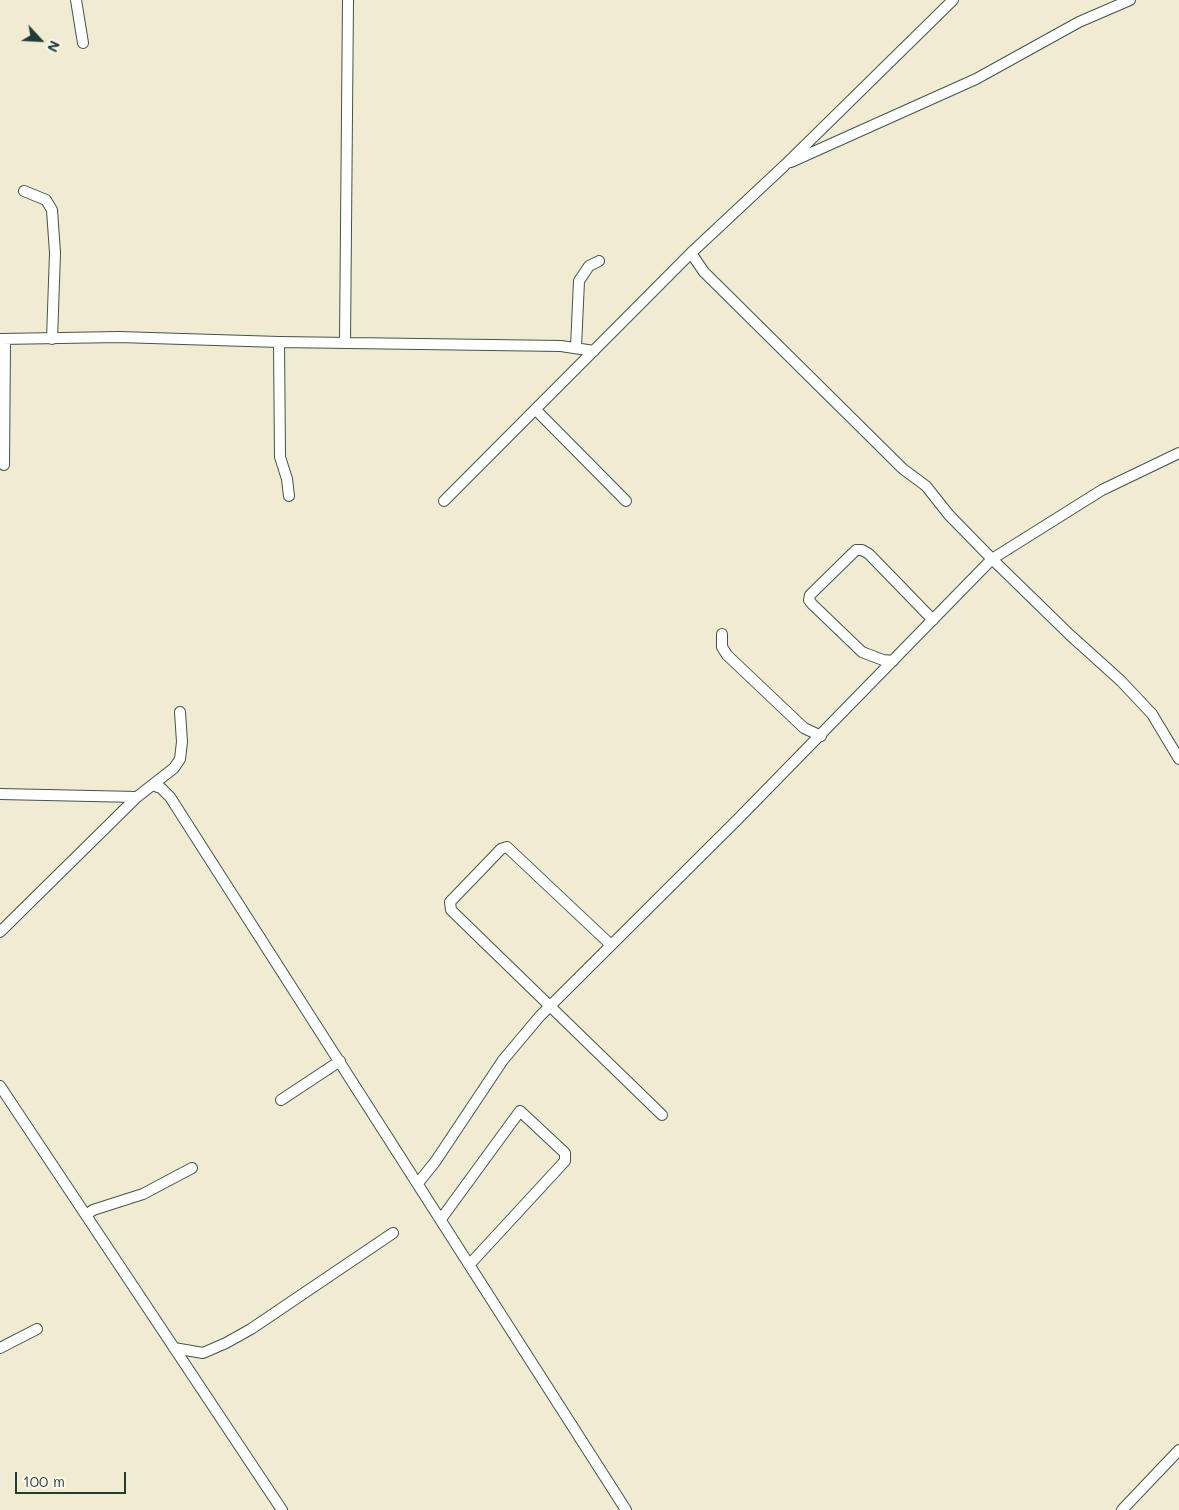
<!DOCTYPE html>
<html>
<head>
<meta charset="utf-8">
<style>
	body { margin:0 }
	#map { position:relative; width:1179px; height:1510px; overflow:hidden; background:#f1ebd2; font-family:Mali,sans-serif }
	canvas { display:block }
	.north { position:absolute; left:15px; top:15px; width:50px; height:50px; -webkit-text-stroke:4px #fbf7ec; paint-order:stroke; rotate:115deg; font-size:14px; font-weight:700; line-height:20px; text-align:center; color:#1f3d34 }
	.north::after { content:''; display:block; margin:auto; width:18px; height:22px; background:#1f3d34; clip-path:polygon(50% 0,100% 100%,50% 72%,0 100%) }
	.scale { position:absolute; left:15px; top:1472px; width:111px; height:22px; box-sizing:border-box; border:2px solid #1f3d34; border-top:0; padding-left:6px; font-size:15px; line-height:18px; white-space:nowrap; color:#1f3d34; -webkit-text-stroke:4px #fbf7ec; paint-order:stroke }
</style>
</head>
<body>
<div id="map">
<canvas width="1179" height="1510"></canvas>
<div class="north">N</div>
<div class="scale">100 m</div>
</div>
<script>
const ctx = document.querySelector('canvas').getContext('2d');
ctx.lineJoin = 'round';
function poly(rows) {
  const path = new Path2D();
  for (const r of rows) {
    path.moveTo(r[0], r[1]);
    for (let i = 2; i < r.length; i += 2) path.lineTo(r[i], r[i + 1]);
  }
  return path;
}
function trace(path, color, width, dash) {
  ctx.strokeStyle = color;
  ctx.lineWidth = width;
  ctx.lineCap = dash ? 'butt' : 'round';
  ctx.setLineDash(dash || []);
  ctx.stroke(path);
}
const minor = poly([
	[76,0,83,43],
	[791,162,976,79,1079,22,1130,0],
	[24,191,46,200,52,210,55,253,52,339],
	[691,253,704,272,903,469,926,486,949,515,992,559,1070,635,1121,681,1152,714,1179,759],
	[0,339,119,337,279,342,561,346,594,351],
	[279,342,280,457,287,479,289,496],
	[345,343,348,0],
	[576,347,579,281,589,266,599,261],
	[536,410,626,501],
	[4,465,5,340],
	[444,501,691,253,784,166,953,0],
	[722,634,722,647,727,655,804,728,821,736],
	[893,661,883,660,862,652,812,604,809,600,810,595,856,550,862,550,869,554,933,620],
	[152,785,161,788,170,797,626,1510],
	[0,794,137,797],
	[0,932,137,797,174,768,180,759,182,742,180,712],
	[611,945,507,847,501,849,450,902,451,910,662,1115],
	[0,1086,282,1510],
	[281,1100,340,1061],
	[418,1183,435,1162,503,1060,540,1016,738,819,992,559,1102,490,1179,453],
	[86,1215,93,1210,143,1194,192,1168],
	[441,1219,520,1111,565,1153,565,1161,470,1264],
	[0,1348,37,1329],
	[174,1348,203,1353,226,1343,251,1329,393,1233],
	[1122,1510,1179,1450]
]);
trace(minor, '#3e574c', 12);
trace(minor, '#fff', 10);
</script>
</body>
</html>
